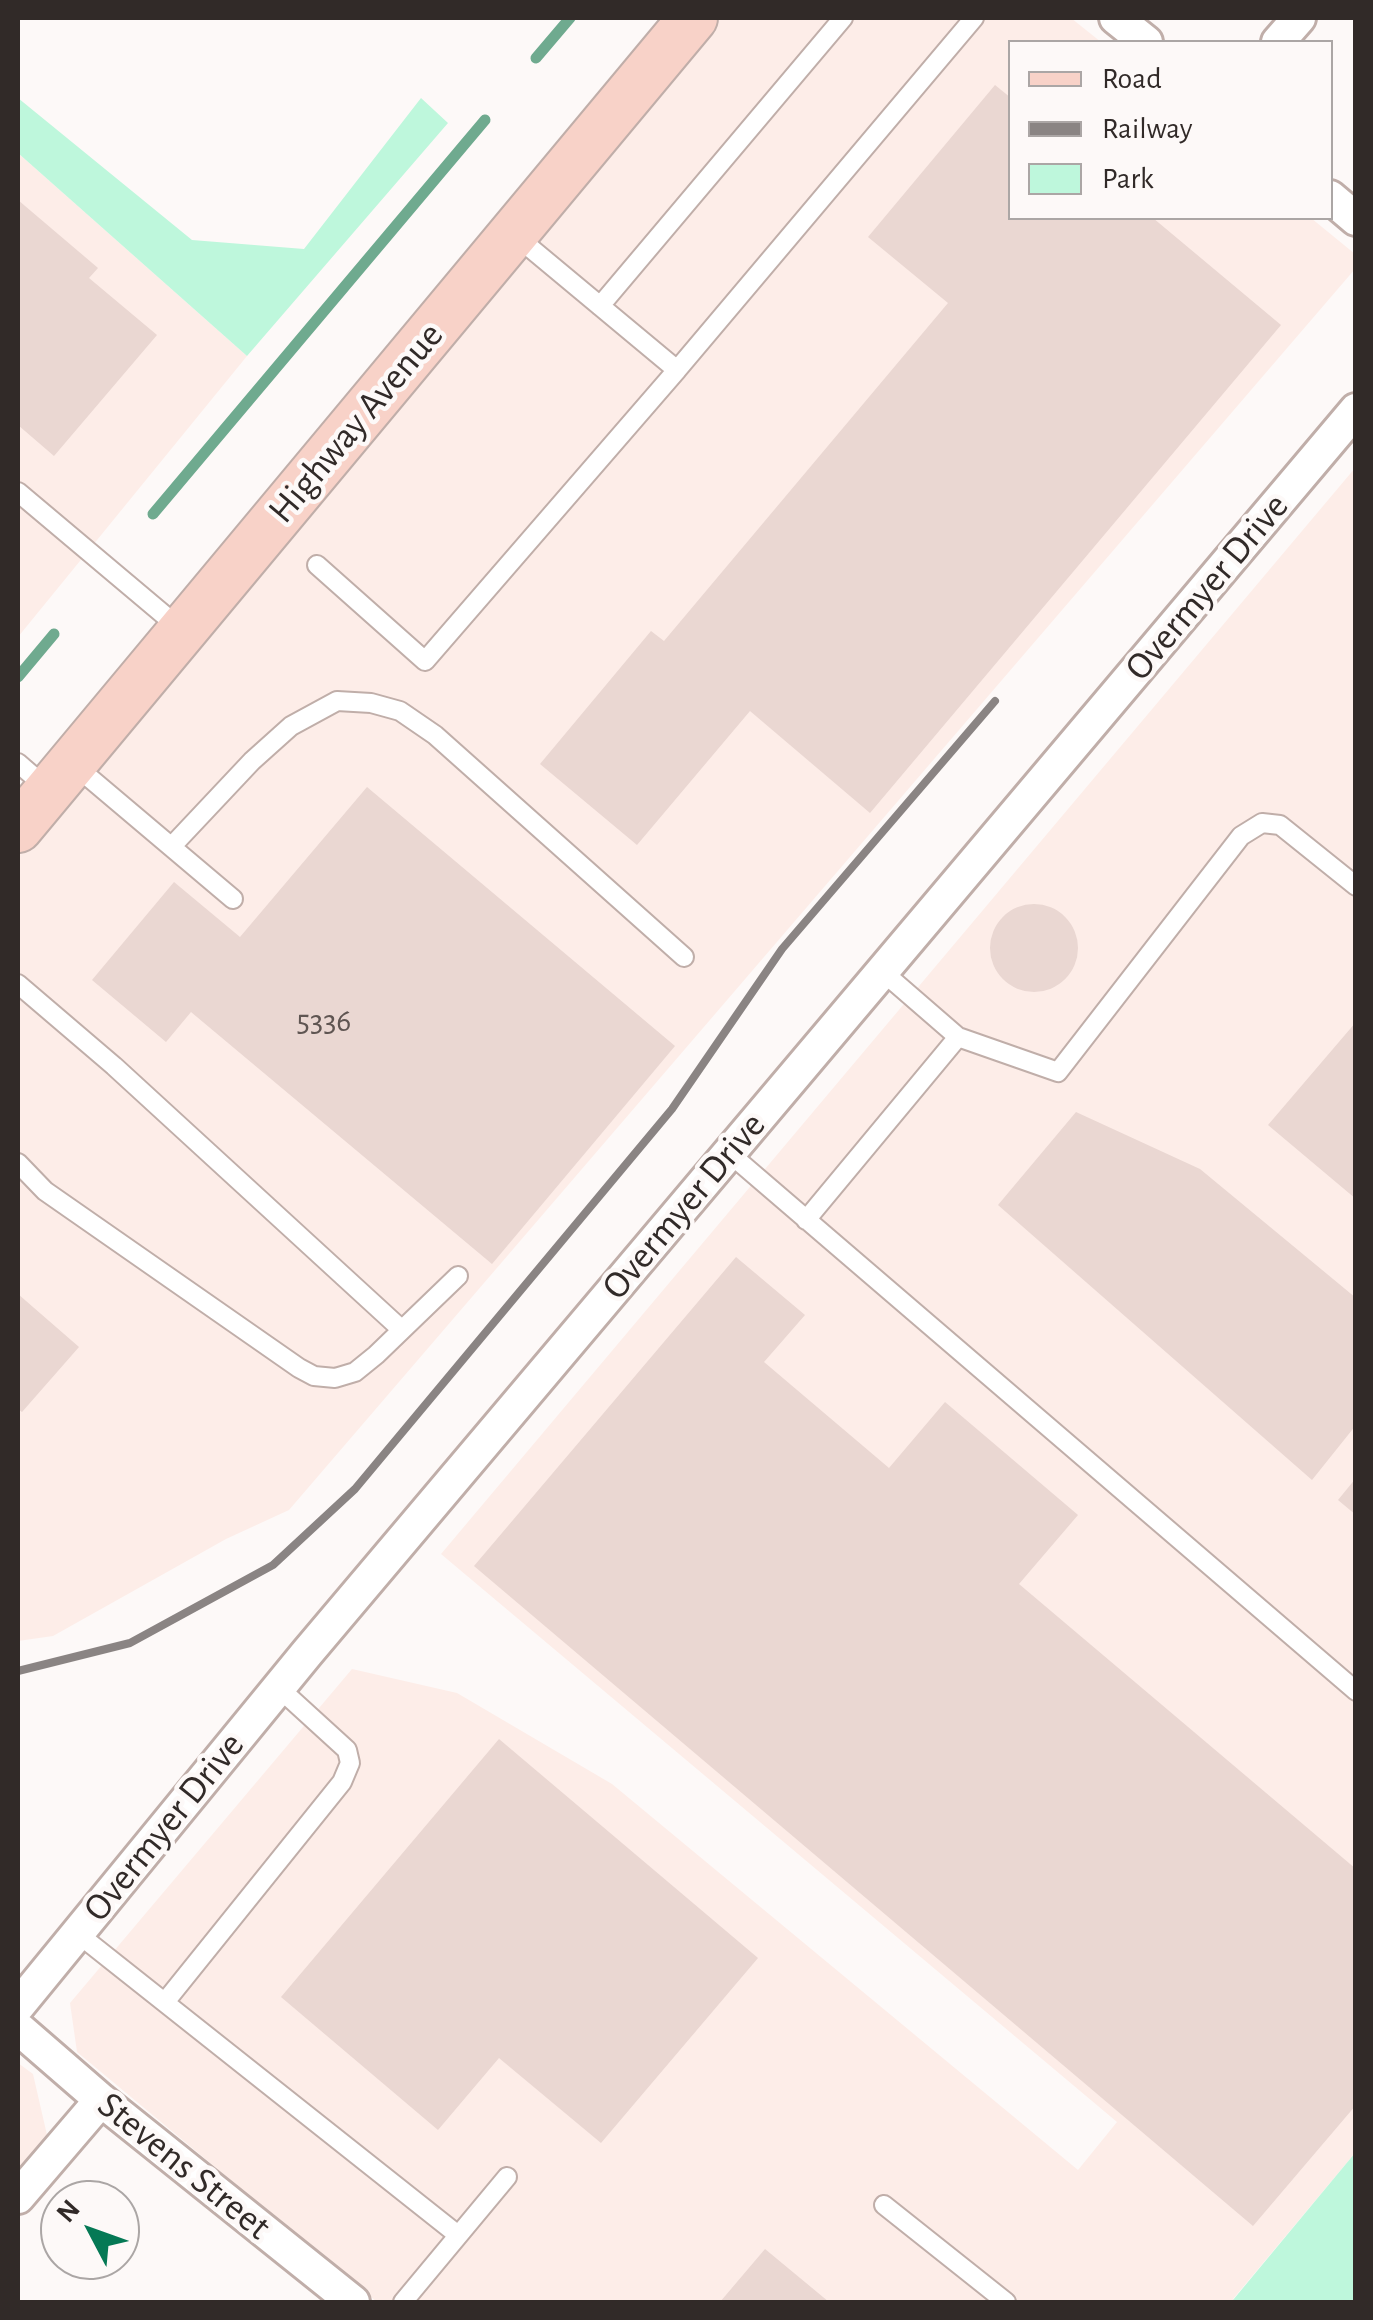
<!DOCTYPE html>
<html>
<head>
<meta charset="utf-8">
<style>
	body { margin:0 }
	#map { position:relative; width:1373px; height:2320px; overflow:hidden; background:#fdf9f8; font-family:"Alegreya Sans",sans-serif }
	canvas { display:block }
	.frame { position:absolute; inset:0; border:20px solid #312a28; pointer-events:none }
	.legend { position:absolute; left:1008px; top:40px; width:325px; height:180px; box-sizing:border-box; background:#fdf9f8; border:2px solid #aba6a5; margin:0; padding:12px 18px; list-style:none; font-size:30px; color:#312a28 }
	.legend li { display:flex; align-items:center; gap:20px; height:50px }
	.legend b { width:50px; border:2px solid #aba6a5 }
	.north { position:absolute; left:40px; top:2180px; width:100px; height:100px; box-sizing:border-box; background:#fdf9f8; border:2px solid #aba6a5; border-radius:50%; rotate:311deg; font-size:28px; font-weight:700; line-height:40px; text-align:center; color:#312a28 }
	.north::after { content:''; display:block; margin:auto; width:35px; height:45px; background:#057955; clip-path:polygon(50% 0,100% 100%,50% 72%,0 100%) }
</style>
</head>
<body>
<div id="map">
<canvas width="1373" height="2320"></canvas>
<div class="frame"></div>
<ul class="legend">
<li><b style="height:12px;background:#f8d2c8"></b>Road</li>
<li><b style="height:12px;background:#8a8483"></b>Railway</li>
<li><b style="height:28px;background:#bef7dc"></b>Park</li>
</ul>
<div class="north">N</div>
</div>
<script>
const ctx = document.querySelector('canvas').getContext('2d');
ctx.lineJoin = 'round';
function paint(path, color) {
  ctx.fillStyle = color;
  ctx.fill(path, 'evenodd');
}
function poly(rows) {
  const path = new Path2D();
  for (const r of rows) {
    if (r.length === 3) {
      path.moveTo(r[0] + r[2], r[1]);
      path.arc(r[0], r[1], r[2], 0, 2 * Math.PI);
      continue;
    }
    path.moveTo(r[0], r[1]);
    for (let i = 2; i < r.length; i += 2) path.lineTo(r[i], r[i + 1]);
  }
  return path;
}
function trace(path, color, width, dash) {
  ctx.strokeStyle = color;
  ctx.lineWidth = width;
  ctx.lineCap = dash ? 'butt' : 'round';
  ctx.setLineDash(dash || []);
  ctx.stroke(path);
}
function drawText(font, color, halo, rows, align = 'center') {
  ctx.font = font + ' "Alegreya Sans",sans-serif';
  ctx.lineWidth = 9;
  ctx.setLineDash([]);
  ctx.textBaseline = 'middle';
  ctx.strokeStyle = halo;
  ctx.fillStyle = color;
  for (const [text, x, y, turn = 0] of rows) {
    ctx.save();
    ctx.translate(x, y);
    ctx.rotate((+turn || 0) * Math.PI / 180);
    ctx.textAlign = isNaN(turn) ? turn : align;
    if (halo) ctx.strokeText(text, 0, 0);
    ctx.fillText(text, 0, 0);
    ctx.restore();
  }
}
const built = poly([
	[717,18,1071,18,1101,42,1011,42,1011,218,1311,218,1355,254,1355,269,289,1510,226,1539,53,1636,18,1641,18,857],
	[18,153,247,356,18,637],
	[1355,468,1355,2153,1233,2299,1236,2302,377,2302,77,2052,70,2003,352,1669,457,1693,612,1784,1078,2170,1117,2122,441,1554],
	[18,2063,33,2074,47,2135,18,2169]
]);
const green = poly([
	[18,98,192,240,304,249,421,98,448,123,247,356,18,153],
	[1355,2153,1355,2302,1236,2302,1233,2300]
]);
const stream = poly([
	[536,58,570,18],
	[153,514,485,120],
	[18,677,54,634]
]);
const building = poly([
	[995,85,1011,98,1011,218,1153,218,1281,325,870,813,750,711,637,845,540,764,651,631,664,641,948,303,868,237],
	[18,200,98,268,89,278,157,335,54,456,18,425],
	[367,787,675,1046,492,1264,191,1012,166,1042,92,980,174,882,240,937],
	[1034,948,44],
	[1356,1022,1356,1199,1268,1125],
	[1076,1112,1200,1169,1356,1298,1356,1425,1312,1480,998,1205],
	[736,1257,805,1315,764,1362,889,1468,945,1402,1078,1515,1019,1584,1356,1869,1356,2105,1253,2226,474,1566],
	[18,1294,79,1347,22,1412,18,1409],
	[1356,1478,1356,1515,1338,1500],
	[499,1739,758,1958,601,2143,499,2058,438,2130,281,1997],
	[765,2249,829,2302,720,2302]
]);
const lane = poly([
	[600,306,843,18],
	[677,370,974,18],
	[18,492,182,630],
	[317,565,425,661,677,370,516,236],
	[18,763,48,789],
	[72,763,233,899],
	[172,846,252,761,291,726,337,701,371,703,400,711,435,735,684,957],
	[883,972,958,1037,1058,1072,1241,836,1262,823,1280,825,1356,886],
	[18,984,114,1066,402,1330],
	[729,1153,1356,1691],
	[18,1163,45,1191,299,1368,314,1376,335,1378,355,1372,376,1355,458,1276],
	[806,1220,958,1037],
	[77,1933,458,2235],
	[165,2002,342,1782,350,1763,347,1750,279,1688],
	[884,2205,1006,2302],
	[403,2302,507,2177]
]);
const street = poly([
	[1116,18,1146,42],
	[1278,42,1299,18],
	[1330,197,1356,219],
	[18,2006,307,1653,1356,410],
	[18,2028,101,2100,353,2302],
	[18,2197,101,2100]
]);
const secondary = poly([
	[18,828,693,18]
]);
const rail = poly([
	[18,1671,130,1643,273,1565,355,1489,672,1109,782,949,995,701]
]);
const numberNames = [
	["5336",324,1021]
];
const streetNames = [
	["Highway Avenue",356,423,-50],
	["Overmyer Drive",1207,587,-50],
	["Overmyer Drive",684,1206,-50],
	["Overmyer Drive",164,1827,-51],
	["Stevens Street",184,2166,39]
];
paint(built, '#fdede8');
paint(green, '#bef7dc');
trace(stream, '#6faa8f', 11);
paint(building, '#ead7d2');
trace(lane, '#c0aea9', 22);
trace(street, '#c0aea9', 38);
trace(secondary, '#c0aea9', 52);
trace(lane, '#fff', 18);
trace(street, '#fff', 32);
trace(secondary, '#f8d2c8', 48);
trace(rail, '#8a8483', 8);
drawText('32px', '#5f5552', null, numberNames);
drawText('38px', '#312a28', '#fdf9f8', streetNames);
</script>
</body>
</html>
